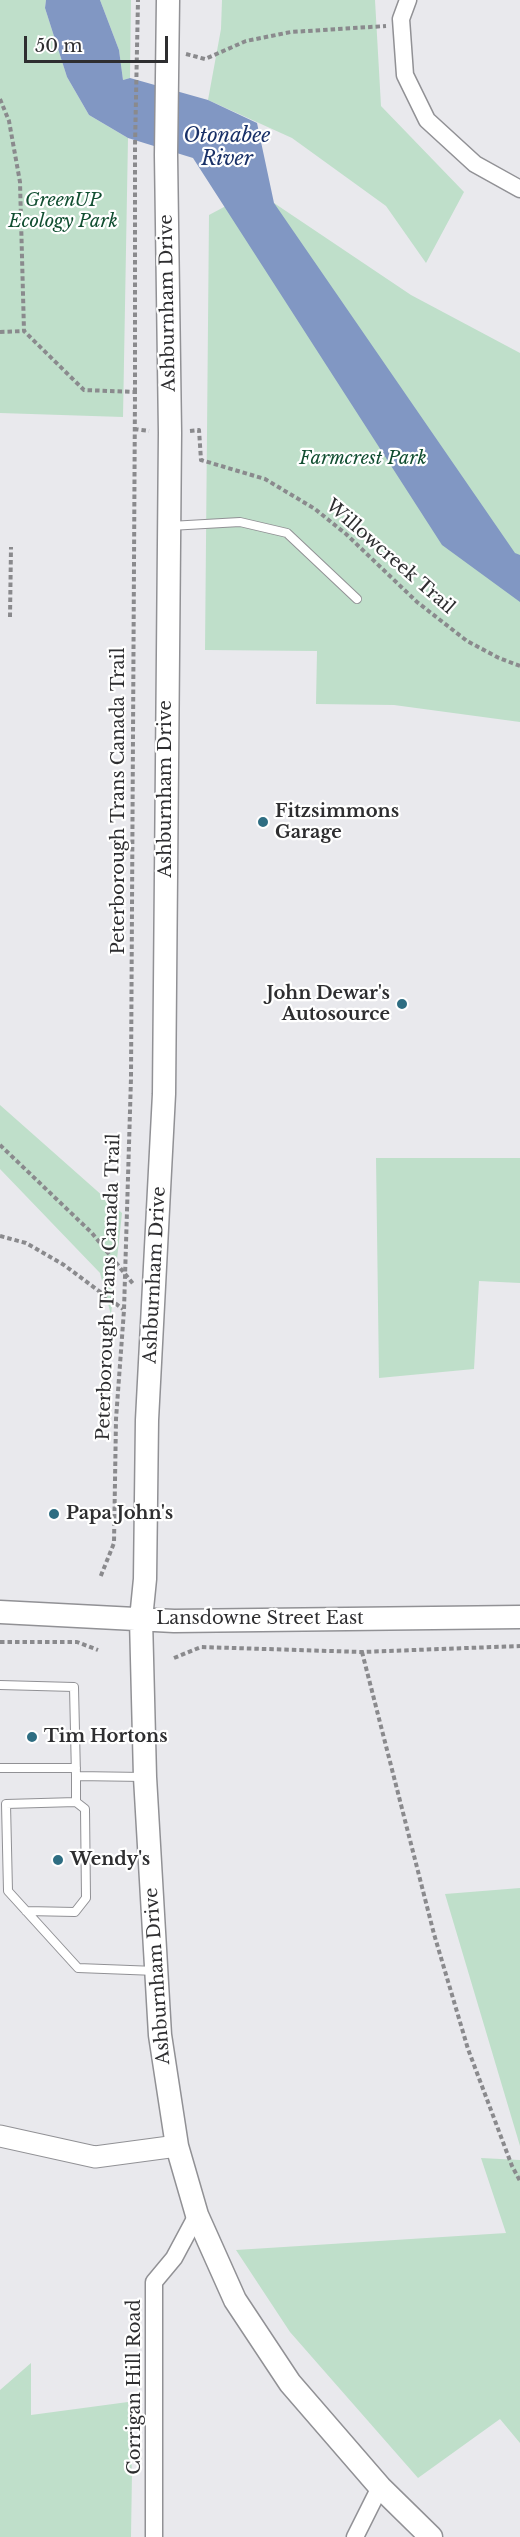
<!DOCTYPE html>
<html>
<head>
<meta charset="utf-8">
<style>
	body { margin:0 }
	#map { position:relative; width:520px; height:2537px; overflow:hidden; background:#e9e9ed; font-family:"Libre Baskerville",serif }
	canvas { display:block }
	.scale { position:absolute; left:24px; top:36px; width:144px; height:27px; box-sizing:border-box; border:3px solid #2e2e30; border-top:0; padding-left:8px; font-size:18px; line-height:21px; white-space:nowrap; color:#2e2e30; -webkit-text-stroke:4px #fff; paint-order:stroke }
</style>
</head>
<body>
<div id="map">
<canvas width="520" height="2537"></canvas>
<div class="scale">50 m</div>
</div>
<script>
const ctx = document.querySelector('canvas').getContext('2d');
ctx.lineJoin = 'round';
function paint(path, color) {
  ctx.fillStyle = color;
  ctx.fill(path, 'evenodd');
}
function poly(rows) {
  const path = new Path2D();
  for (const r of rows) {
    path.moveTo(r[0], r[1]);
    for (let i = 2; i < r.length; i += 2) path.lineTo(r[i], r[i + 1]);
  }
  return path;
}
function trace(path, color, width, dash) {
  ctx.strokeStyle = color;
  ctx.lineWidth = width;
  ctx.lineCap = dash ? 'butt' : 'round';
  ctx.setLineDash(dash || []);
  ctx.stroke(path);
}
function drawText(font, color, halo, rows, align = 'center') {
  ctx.font = font + ' "Libre Baskerville",serif';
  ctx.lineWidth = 4.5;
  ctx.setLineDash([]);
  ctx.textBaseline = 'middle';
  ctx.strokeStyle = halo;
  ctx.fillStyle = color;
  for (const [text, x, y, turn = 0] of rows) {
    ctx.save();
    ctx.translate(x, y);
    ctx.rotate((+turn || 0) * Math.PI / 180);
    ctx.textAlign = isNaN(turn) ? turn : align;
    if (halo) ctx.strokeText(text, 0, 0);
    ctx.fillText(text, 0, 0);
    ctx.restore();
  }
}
const green = poly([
	[0,0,46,0,45,8,67,77,89,115,128,138,123,417,0,413],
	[100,0,131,0,130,78,123,80,119,50],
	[222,0,375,0,381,106,464,192,426,263,386,206,292,138,208,100,221,29],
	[274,203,411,295,520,353,520,722,394,705,316,704,317,651,205,650,209,215,224,207],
	[0,1105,122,1213,111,1315,100,1273,0,1169],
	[376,1158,520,1158,520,1283,479,1281,474,1369,379,1378],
	[520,1888,520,2146,445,1894],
	[481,2158,520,2160,520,2443,500,2419,418,2478,290,2332,236,2250,506,2233],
	[31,2363,31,2415,128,2402,132,2472,131,2537,0,2537,0,2390]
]);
const water = poly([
	[46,0,100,0,119,50,123,80,130,78,208,100,257,123,274,203,515,553,520,555,520,602,442,545,193,158,128,138,89,115,67,77,45,8]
]);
const path = poly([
	[186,54,205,59,246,41,291,32,386,26],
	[0,99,9,121,20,182,24,331,84,390,135,392,131,1078,124,1310,116,1419,114,1543,100,1578],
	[0,332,24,331],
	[135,392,135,146,138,0],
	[134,429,149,431],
	[190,431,199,430,201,460,265,479,315,509,346,534,417,602,467,641,499,658,520,666],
	[10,617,11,547],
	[0,1145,92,1233,134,1285],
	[0,1236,26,1243,64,1265,123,1309],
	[0,1642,77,1642,98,1650],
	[362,1652,434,1934,468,2049,512,2166,520,2181],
	[174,1658,201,1647,362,1652,520,1646]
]);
const service = poly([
	[170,526,240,522,287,533,357,599],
	[0,1685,74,1687,76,1776],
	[0,1768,76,1768],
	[144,1777,76,1776,76,1802,6,1804,8,1891,78,1968,156,1971],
	[26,1911,75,1912,86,1898,85,1809,76,1802]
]);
const minor = poly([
	[408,0,401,19,405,75,427,120,475,164,520,189],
	[154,2537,154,2282,174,2258,197,2215],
	[355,2537,380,2487]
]);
const tertiary = poly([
	[0,2136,95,2157,177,2146]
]);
const secondary = poly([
	[168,0,166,155,170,433,164,1094,147,1420,145,1579,141,1619,145,1777,160,2035,177,2146,197,2215,235,2300,290,2383,380,2487,431,2537],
	[0,1612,174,1621,520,1617]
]);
const markers = [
	[263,822,6,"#2e6d82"],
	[402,1004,6,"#2e6d82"],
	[54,1514,6,"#2e6d82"],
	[32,1737,6,"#2e6d82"],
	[58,1860,6,"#2e6d82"]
];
const parkNames = [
	["GreenUP",63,201],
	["Ecology Park",63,222],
	["Farmcrest Park",363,459]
];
const streetNames = [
	["Ashburnham Drive",168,303,-91],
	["Willowcreek Trail",390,557,41],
	["Ashburnham Drive",166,789,-90],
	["Peterborough Trans Canada Trail",119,801,-90],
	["Ashburnham Drive",155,1275,-87],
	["Peterborough Trans Canada Trail",109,1287,-88],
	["Lansdowne Street East",260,1619],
	["Ashburnham Drive",158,1976,-94],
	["Corrigan Hill Road",135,2387,-90]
];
const poiNames = [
	["Fitzsimmons",275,812],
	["Garage",275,833],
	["John Dewar's",390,994,"right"],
	["Autosource",390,1015,"right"],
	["Papa John's",66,1514],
	["Tim Hortons",44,1737],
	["Wendy's",70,1860]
];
const waterNames = [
	["Otonabee",227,136],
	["River",227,159]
];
paint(green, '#bfdfca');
paint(water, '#8197c3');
trace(service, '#919195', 10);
trace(minor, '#919195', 19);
trace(tertiary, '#919195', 23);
trace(secondary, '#919195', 25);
trace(path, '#8a8a8d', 4, [4.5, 3]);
trace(service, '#fff', 8);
trace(minor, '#fff', 16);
trace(tertiary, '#fff', 21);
trace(secondary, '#fff', 22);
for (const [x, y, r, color] of markers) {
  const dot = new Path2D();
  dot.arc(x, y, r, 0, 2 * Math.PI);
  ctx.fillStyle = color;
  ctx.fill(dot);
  trace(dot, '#fff', 2);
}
drawText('italic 18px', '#114e31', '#fff', parkNames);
drawText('18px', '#2e2e30', '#fff', streetNames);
drawText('bold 18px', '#2e2e30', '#fff', poiNames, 'left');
drawText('italic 20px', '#193168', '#fff', waterNames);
</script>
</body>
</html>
